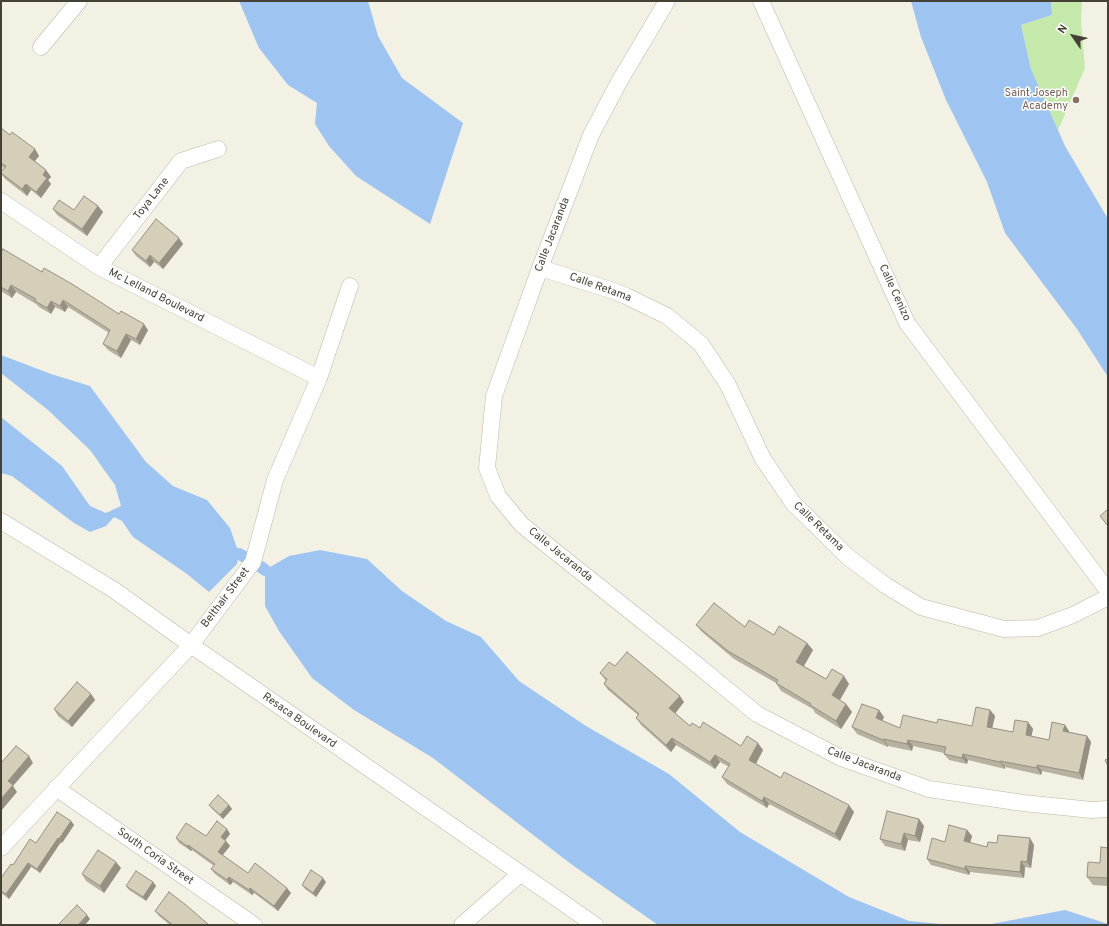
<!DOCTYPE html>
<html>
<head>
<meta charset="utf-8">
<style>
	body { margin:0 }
	#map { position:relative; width:1109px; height:926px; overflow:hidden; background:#f3f0e4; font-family:Overpass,sans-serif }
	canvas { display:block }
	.frame { position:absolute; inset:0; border:2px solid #454134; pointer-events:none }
	.north { position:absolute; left:1053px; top:16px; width:40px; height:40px; -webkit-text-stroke:3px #fff; paint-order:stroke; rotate:304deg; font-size:11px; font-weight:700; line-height:16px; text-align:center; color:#454134 }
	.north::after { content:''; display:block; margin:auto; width:14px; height:18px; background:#454134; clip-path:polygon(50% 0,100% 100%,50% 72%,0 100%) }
</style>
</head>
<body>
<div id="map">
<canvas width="1109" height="926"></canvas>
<div class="frame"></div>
<div class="north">N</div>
</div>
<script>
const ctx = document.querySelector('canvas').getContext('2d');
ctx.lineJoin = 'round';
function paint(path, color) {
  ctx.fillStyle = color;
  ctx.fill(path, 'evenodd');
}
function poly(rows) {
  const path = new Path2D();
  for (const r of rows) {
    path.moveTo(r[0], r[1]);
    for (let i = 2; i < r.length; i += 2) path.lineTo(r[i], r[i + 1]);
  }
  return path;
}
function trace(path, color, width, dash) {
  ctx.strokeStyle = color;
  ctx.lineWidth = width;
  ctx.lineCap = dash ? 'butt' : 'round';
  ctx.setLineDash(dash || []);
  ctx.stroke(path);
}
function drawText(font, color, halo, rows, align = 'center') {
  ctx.font = font + ' Overpass,sans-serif';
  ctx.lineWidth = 3;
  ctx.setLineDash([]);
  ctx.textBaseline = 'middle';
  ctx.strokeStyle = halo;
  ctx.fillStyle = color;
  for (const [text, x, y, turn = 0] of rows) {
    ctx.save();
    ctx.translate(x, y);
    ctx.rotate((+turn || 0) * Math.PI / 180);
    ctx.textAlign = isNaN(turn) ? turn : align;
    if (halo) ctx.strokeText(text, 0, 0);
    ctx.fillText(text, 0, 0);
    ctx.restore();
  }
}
const green = poly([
	[1051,1,1082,1,1081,22,1085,68,1058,130,1031,69,1021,25,1052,15]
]);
const water = poly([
	[239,1,368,1,378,36,402,78,463,123,430,224,356,176,329,146,315,124,317,103,288,85,259,48],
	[911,1,1051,1,1052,15,1021,25,1031,69,1058,130,1065,146,1108,219,1108,377,1077,329,1005,233,987,182,946,100,921,37],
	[1,355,51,374,90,386,146,462,173,486,207,500,230,528,239,554,237,564,209,592,187,574,133,537,122,521,114,517,106,526,90,532,74,523,12,476,1,473,1,417,62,466,90,506,106,513,121,506,115,485,90,450,48,410,1,373],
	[320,550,367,559,402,591,446,621,481,637,519,681,586,726,669,774,740,832,849,897,909,921,951,925,658,925,571,864,433,758,354,710,312,678,279,631,265,606,265,570,289,556],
	[1065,910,1108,924,1108,925,986,925]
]);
const canal = poly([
	[239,554,245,557],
	[261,567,265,570]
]);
const minor = poly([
	[667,1,619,82,591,135,540,268,494,396,487,468,498,496,522,525,685,655,757,714,841,758,929,789,1023,803,1092,810,1108,809],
	[761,1,907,323,1108,591],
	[41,47,79,1],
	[1,201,99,267,319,378],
	[99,267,181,161,218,149],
	[540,268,614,291,626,296,667,316,701,344,728,385,763,459,793,503,848,557,885,585,921,607,1004,629,1038,628,1073,615,1108,597],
	[1,521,114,590,191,645,595,925],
	[56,788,254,925],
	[1,848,191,645,253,562,275,480,319,378,350,286],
	[462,925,520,874]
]);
const wall = poly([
	[1,128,10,135,35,149,39,156,35,161,46,170,51,177,48,180,51,184,41,198,31,190,27,196,5,179,1,173,4,168,1,166],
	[98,206,103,212,87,236,57,215,53,209,74,210],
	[183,244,163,269,154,262,150,267,136,256,132,250],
	[1,253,42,272,148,330,140,345,131,340,121,358,108,350,103,344,109,333,68,307,65,312,55,307,51,314,39,307,36,304,16,292,12,298,1,291],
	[696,625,745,627,774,635,807,643,813,650,804,666,826,679,849,684,840,700,846,704,852,712,841,729,815,713,813,709,781,691,776,683,734,659,702,632],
	[615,666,684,702,675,713,690,726,700,728,741,746,763,750,756,764,781,778,854,812,840,841,769,804,767,808,727,784,722,777,729,767,720,762,715,769,676,745,671,752,641,725,636,718,638,715,608,690,604,684,606,681,600,673],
	[91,694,95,700,72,727,58,716,54,709],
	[990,710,995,716,992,728,1013,732,1028,722,1033,729,1031,737,1049,740,1065,725,1069,731,1069,732,1087,736,1091,742,1083,780,1042,771,1041,775,1005,767,1005,769,968,760,967,764,949,760,944,754,944,753,913,746,912,751,888,746,888,747,857,734,852,727,884,717,882,721,900,728,937,723,972,726],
	[209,805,229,805,232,809,223,819,212,809],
	[919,819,924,826,920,842,908,840,905,851,885,846,880,839],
	[71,821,74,825,62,843,61,842,40,873,31,867,9,899,1,893,1,878,13,865,36,843],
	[227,829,230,834,225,840,230,846,222,856,248,873,291,893,278,911,254,893,252,895,233,882,230,885,215,874,211,869,214,866,192,850,191,851,179,843,176,838,206,836],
	[967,830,972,836,970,843,987,847,997,843,1034,845,1031,868,1025,867,1024,878,970,872,969,875,931,865,927,859,945,842],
	[1108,848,1108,886,1093,885,1087,877,1100,863],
	[121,868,104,893,86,881,82,874],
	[153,882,156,886,146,901,129,890,126,886],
	[326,882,316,897,305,889,302,885],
	[155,911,209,925,170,925,159,916]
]);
const shadedWall = poly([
	[35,149,39,156,33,163,29,157],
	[46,170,51,177,48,180,51,184,41,198,36,192,43,175],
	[26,184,31,190,27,196,22,189],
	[98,206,103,212,87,236,82,229],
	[179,238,183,244,163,269,159,263],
	[150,255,154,262,150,267,146,261],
	[11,285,16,292,12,298,8,291],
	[63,300,68,307,65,312,60,306],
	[51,301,55,307,51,314,47,308],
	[144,324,148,330,140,345,136,339],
	[126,334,131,340,121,358,117,351],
	[807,643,813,650,802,669,796,662],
	[844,676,849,684,838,703,832,695],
	[91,694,95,700,72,727,68,721],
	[680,696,684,702,674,715,669,708],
	[846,704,852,712,841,729,836,721],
	[879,710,884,717,880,725,876,718],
	[990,710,995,716,991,733,987,727],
	[1028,722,1033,729,1030,742,1026,735],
	[1065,725,1069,731,1068,737,1063,731],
	[1087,736,1091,742,1083,780,1079,773],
	[672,738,676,745,671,752,666,745],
	[884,739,888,746,888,747,883,740],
	[908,740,913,746,912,751,907,744],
	[758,743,763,750,754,767,749,760],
	[963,754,968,760,967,764,962,758],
	[715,755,720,762,715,769,710,762],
	[29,756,33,763,13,786,17,792,1,811,1,799,8,781],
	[1000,761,1005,767,1005,769,1000,762],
	[1037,765,1042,771,1041,775,1037,768],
	[764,797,769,804,767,808,762,801],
	[229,805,232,809,223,819,220,815],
	[849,805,854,812,840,841,835,834],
	[919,819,924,826,920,842,915,836],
	[71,821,74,825,62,843,59,839],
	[227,829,230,834,224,842,221,837],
	[967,830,972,836,969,847,964,841],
	[904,833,908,840,905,851,901,844],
	[58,838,61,842,40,873,37,869],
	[1030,838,1034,845,1031,868,1027,862],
	[226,841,230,846,221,857,218,852],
	[188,845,192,850,191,851,187,846],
	[1021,861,1025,867,1024,878,1020,872],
	[116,862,121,868,104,893,100,886],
	[28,863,31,867,9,899,6,894],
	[965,866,970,872,969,875,965,869],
	[229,877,233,882,230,885,227,880],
	[323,878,326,882,316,897,313,893],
	[153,882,156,886,146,901,143,897],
	[250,888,254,893,252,895,249,890],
	[287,888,291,893,278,911,274,906],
	[87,915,90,919,85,925,78,925]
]);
const building = poly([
	[1,128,10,135,12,132,35,149,29,157,46,170,43,175,47,178,36,192,26,184,22,189,1,173,1,172,6,166,1,163,1,128],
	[84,196,98,206,82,229,53,209,59,200,74,210,84,196],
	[156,219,179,238,159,263,150,255,146,261,132,250,156,219],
	[3,249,42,272,44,268,72,284,119,314,121,311,144,324,136,339,126,334,117,351,103,344,110,330,63,300,60,306,51,301,47,308,35,301,36,299,11,285,8,291,1,287,1,253,3,249],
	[1108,509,1108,526,1100,516,1108,509],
	[714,603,745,627,749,620,774,635,779,626,807,643,796,662,826,679,832,669,844,676,832,695,846,704,836,721,810,705,811,704,776,683,778,680,728,651,696,625,714,603],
	[627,652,680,696,669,708,690,726,692,723,700,728,703,722,741,746,747,736,758,743,749,760,781,778,784,772,849,805,835,834,764,797,762,801,722,777,730,764,715,755,710,762,672,738,666,745,636,718,639,714,604,684,607,679,600,673,609,662,615,666,627,652],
	[77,682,91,694,68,721,54,709,77,682],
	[862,704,879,710,876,718,900,728,903,715,937,723,938,719,972,726,976,707,990,710,987,727,1013,732,1015,720,1028,722,1026,735,1049,740,1052,722,1065,725,1063,731,1087,736,1079,773,1037,765,1037,768,1000,761,1000,762,963,754,962,758,944,754,946,747,908,740,907,744,884,739,883,740,852,727,862,704],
	[16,746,29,756,8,781,13,785,1,799,1,763,16,746],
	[1108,759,1108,766,1105,760,1108,759],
	[218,795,229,805,220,815,209,805,218,795],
	[887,811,919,819,915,836,904,833,901,844,880,839,887,811],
	[57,812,71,821,59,839,58,838,37,869,28,863,6,894,1,891,1,878,11,864,13,865,30,839,36,843,57,812],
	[217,821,227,829,221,837,226,841,218,852,248,873,255,863,287,888,274,906,250,888,249,890,229,877,227,880,211,869,215,864,188,845,187,846,176,838,186,823,206,836,217,821],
	[949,825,967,830,964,841,987,847,988,842,997,843,998,835,1030,838,1027,862,1021,861,1020,872,965,866,965,869,927,859,932,838,945,842,949,825],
	[1101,847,1108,848,1108,878,1087,877,1088,862,1100,863,1101,847],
	[98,850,116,862,100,886,82,874,98,850],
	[311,870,323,878,313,893,302,885,311,870],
	[136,871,153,882,143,897,126,886,136,871],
	[169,892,186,905,209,925,173,925,155,911,169,892],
	[77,905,87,915,78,925,60,925,59,924,77,905]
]);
const markers = [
	[1076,100,4,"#8d6e63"]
];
const educationNames = [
	["Saint Joseph",1068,94],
	["Academy",1068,107]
];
const streetNames = [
	["Toya Lane",152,199,-52],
	["Calle Jacaranda",553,235,-69],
	["Calle Retama",600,288,20],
	["Calle Cenizo",894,293,65],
	["Mc Lelland Boulevard",156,296,27],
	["Calle Retama",818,527,44],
	["Calle Jacaranda",560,555,39],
	["Belthair Street",226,598,-53],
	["Resaca Boulevard",299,721,35],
	["Calle Jacaranda",864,765,21],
	["South Coria Street",155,857,35]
];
paint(green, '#c5e9ab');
paint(water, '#9ec5f2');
trace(canal, '#9ec5f2', 12);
trace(minor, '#bfb9a7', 17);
trace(minor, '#fff', 16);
paint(wall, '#b7b19f');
paint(shadedWall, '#959082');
paint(building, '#d5ceb9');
trace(building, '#959082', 1);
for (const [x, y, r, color] of markers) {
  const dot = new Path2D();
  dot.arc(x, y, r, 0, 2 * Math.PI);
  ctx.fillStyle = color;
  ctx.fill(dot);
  trace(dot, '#fff', 1.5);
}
drawText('11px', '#785e54', '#fff', educationNames, 'right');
drawText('11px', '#454134', '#fff', streetNames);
</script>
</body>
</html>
